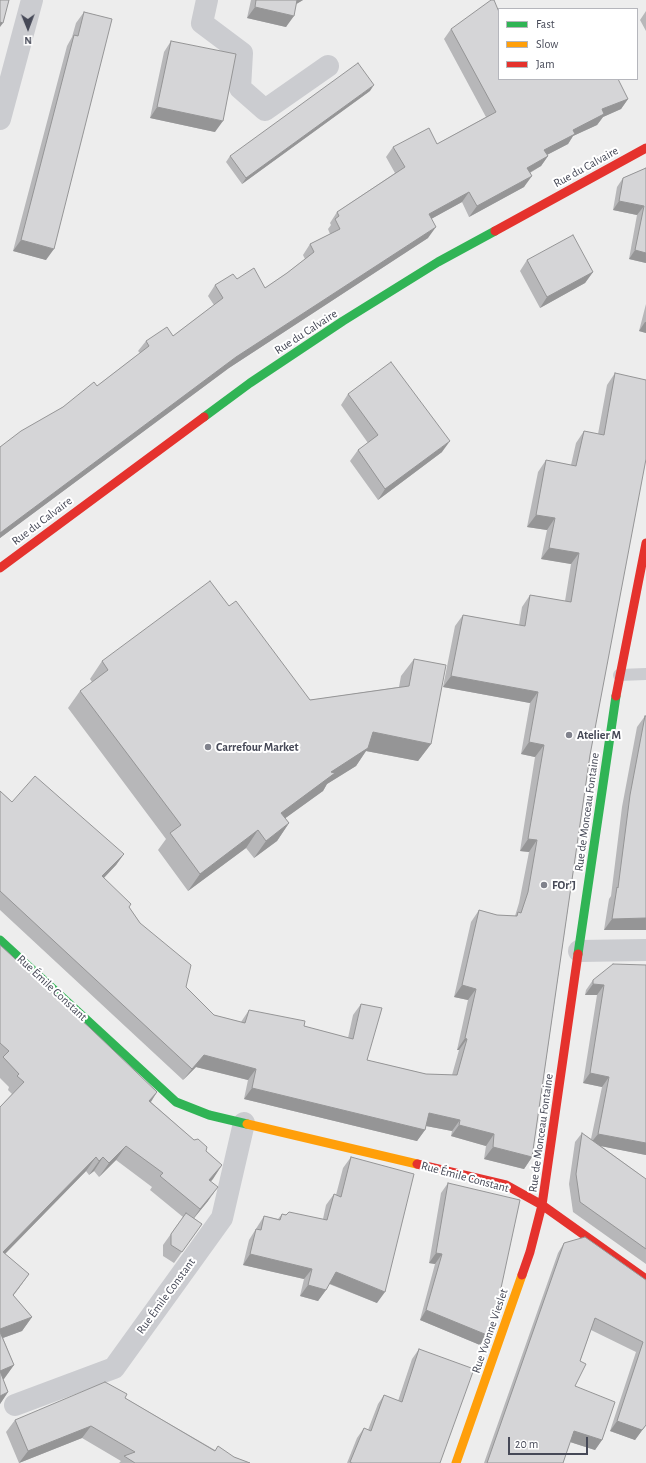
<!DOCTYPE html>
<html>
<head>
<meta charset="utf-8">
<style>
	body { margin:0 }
	#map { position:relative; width:646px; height:1463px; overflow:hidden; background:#ededed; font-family:"Alegreya Sans",sans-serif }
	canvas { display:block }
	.legend { position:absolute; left:498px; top:8px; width:140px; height:72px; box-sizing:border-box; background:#fff; border:1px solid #b5b6bc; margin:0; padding:5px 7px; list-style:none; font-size:12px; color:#464957 }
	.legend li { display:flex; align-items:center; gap:8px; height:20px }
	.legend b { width:20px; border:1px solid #b5b6bc }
	.north { position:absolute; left:8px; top:8px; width:40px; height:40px; -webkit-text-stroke:3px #fff; paint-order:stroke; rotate:179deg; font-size:11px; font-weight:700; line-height:16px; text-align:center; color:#464957 }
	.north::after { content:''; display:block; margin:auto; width:14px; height:18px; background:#464957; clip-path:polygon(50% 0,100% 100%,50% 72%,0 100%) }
	.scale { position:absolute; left:508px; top:1437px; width:80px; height:18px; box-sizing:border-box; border:2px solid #464957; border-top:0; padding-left:5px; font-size:12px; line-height:14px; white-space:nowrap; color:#464957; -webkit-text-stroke:3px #fff; paint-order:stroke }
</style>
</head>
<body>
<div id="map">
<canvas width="646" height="1463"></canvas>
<ul class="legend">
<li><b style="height:5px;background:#30b455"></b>Fast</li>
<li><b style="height:5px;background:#ff9f0a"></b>Slow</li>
<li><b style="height:5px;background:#e5322d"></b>Jam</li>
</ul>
<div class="north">N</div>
<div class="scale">20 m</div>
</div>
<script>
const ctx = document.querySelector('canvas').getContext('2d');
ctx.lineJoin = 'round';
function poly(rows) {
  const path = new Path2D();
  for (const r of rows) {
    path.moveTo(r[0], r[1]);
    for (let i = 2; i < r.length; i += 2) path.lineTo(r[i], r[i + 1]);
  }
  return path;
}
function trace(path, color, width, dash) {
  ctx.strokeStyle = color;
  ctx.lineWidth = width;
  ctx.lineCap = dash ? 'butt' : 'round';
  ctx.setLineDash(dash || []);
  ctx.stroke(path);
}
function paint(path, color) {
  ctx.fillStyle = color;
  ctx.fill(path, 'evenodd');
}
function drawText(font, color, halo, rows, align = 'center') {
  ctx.font = font + ' "Alegreya Sans",sans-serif';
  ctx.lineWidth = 4;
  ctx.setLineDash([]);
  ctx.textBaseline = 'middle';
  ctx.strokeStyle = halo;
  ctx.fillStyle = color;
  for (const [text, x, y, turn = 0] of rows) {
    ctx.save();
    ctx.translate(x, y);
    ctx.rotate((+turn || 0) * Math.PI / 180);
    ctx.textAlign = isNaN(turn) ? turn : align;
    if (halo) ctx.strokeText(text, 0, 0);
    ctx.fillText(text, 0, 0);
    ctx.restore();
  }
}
const lane = poly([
	[619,675,646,674]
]);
const street = poly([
	[207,0,202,23,242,53,240,88,265,110,328,66],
	[0,119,32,0],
	[579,951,646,950],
	[15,1405,114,1368,222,1218,244,1123]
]);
const fast = poly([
	[204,417,250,383,343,321,438,262,495,231],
	[0,940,176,1102,209,1115,247,1124],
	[578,954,616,696]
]);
const slow = poly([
	[247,1124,417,1164],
	[456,1463,522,1275]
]);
const jam = poly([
	[495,231,646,148],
	[0,568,204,417],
	[616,696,646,543],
	[417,1164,506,1185,542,1205,646,1279],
	[522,1275,530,1252,542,1205,578,954]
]);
const wall = poly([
	[251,0,303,0,296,4,286,27,247,18],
	[646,11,646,31,640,20],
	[84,12,46,260,13,251,67,46,72,37,76,23],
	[451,29,499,79,628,99,621,109,603,117,597,125,573,136,568,144,547,155,548,156,541,166,530,173,524,187,469,217,462,202,431,219,428,238,229,368,0,538,0,447,63,407,97,386,140,353,138,351,146,341,173,336,214,305,208,296,215,285,237,279,265,288,287,273,305,259,303,255,310,244,330,234,328,229,331,225,330,223,337,212,395,173,386,157,393,147,437,144,486,117,444,39],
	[171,41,215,132,150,118,164,52],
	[370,91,242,184,226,162,230,156],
	[646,168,646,263,629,259,637,215,613,210,617,187,623,178],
	[527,260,593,272,585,283,540,308,520,271],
	[646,304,646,333,639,331],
	[615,373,590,755,532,1157,524,1169,484,1159,486,1146,451,1136,452,1131,426,1126,425,1130,417,1141,244,1099,248,1080,196,1067,183,1080,0,910,0,791,12,802,124,854,116,865,104,878,129,907,140,923,186,987,214,1015,241,1022,249,1010,304,1026,348,1038,353,1015,361,1004,367,1060,426,1074,452,1075,459,1050,457,1050,468,1000,454,997,471,922,479,910,497,915,515,916,519,903,529,852,520,851,535,757,521,754,530,703,443,687,455,626,463,615,519,625,522,607,530,595,565,601,571,564,541,559,547,530,527,527,538,472,546,460,571,465,576,443,584,431,598,434,607,385],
	[348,394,442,452,378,500,350,461,358,450,368,443,341,405],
	[229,606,310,700,399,687,401,676,414,659,431,744,418,761,366,751,356,766,327,784,323,791,285,818,289,823,277,841,254,858,246,848,188,891,158,850,166,839,68,708,80,691,92,682,90,679,102,661],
	[645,716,646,716,646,930,604,930,609,899,611,896,622,807,637,727],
	[0,945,157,1092,151,1102,222,1165,211,1181,208,1201,194,1218,202,1224,174,1263,163,1256,163,1245,183,1217,150,1190,152,1187,116,1160,99,1177,94,1171,89,1175,86,1171,5,1254,29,1274,13,1295,32,1317,22,1331,3,1338,14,1365,3,1379,8,1392,0,1404,0,1107,12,1094,8,1090,9,1087,0,1078],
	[646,965,646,1155,601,1146,646,1179,646,1264,573,1212,569,1184,575,1142,582,1133,591,1139,602,1087,583,1083,597,995,585,995,586,990,593,980],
	[351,1157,377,1303,329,1284,326,1290,318,1301,300,1296,304,1279,243,1265,249,1240,264,1216,278,1219,282,1214,323,1219,326,1205,334,1194,336,1195,343,1168],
	[448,1183,487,1335,480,1345,420,1320,435,1264,429,1263,441,1193],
	[564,1243,646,1280,646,1425,635,1440,610,1431,636,1352,591,1330,580,1361,575,1386,602,1440,595,1450,570,1442,563,1463,484,1463,558,1253],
	[419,1349,440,1463,347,1463,357,1438,364,1428,368,1430,378,1404,384,1395,398,1401,412,1359],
	[125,1398,215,1450,250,1463,119,1463,121,1461,82,1438,19,1463,6,1432,15,1420]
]);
const shadedWall = poly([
	[296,0,303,0,290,8],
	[255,7,294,16,286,27,247,18],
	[0,22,3,23,0,27],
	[374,85,370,91,242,184,246,178],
	[628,99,621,109,603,117,597,125,573,136,568,144,537,160,544,150,602,109],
	[157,107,223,121,215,132,150,118],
	[548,156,541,166,520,178,527,168],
	[532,176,524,187,469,217,477,206],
	[469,192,462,202,422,224,429,214],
	[619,201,644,206,637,215,613,210],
	[436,227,428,238,229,368,0,538,0,533,236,357],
	[21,240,54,249,46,260,13,251],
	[635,250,646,253,646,263,629,259],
	[593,272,585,283,540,308,547,297],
	[645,322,646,322,646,333,639,331],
	[450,441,442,452,378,500,385,489],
	[536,515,555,518,547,530,527,527],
	[549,548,579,553,571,564,541,559],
	[451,676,538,692,530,703,443,687],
	[373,732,431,744,418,761,366,751,356,766,327,784,323,791,269,830,281,813,331,772],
	[529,742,544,745,535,757,521,754],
	[289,823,277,841,254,858,266,841],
	[258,830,246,848,188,891,200,874],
	[528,839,537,840,529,852,520,851],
	[124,854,116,865,94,888,102,876],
	[646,918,646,930,604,930,612,919],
	[593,984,604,985,597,995,585,995],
	[462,985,476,989,468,1000,454,997],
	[465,1038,467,1039,459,1050,457,1050],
	[204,1055,256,1069,248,1080,196,1067,183,1080,192,1069],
	[590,1073,609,1077,602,1087,583,1083],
	[252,1088,425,1130,417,1141,244,1099],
	[157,1092,148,1106,149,1101],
	[429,1113,460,1120,452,1131,421,1125],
	[459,1125,494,1134,486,1146,451,1136],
	[598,1134,646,1143,646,1155,590,1144],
	[126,1146,116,1160,99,1177,109,1163],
	[493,1147,532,1157,524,1169,484,1159],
	[96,1157,86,1171,0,1259,3,1252],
	[103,1157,94,1171,89,1175,99,1161],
	[222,1165,213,1179,199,1194,209,1180],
	[218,1187,208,1201,190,1223,200,1209],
	[436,1253,442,1254,435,1264,429,1263],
	[250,1254,312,1269,304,1279,243,1265],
	[336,1272,385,1292,377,1303,328,1283],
	[29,1274,19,1288,3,1309,13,1295],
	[308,1285,326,1290,318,1301,300,1296],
	[426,1310,487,1335,480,1345,420,1320],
	[32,1317,22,1331,0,1339,0,1329],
	[14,1365,4,1379,0,1381,0,1371],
	[8,1392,0,1404,0,1396],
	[617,1421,646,1425,635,1440,610,1431],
	[91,1426,82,1438,19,1463,28,1451],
	[574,1431,602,1440,595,1450,567,1441]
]);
const building = poly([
	[0,0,9,0,3,23,0,22,0,0],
	[256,0,297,0,294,16,255,7,256,0],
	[491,0,494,0,499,12,499,79,618,79,628,99,602,109,604,114,573,130,575,134,544,150,548,156,527,168,532,176,477,206,469,192,429,214,436,227,236,357,0,533,0,447,21,431,63,407,94,382,97,386,149,346,146,341,167,327,173,336,223,298,215,285,233,274,237,279,254,268,265,288,287,273,314,252,310,244,340,229,335,219,339,216,337,212,405,167,393,147,429,128,437,144,496,112,451,29,491,0],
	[84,12,112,19,54,249,21,240,74,35,78,36,84,12],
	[171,41,236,54,223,121,157,107,171,41],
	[358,63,374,85,246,178,230,156,358,63],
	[646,168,646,253,635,250,644,206,619,201,623,178,646,168],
	[573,235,593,272,547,297,527,260,573,235],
	[391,362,450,441,385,489,358,450,378,435,348,394,391,362],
	[615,373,646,380,646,459,590,755,532,1157,493,1147,494,1134,459,1125,460,1120,429,1113,425,1130,252,1088,256,1069,204,1055,192,1069,0,891,0,791,12,802,35,776,124,854,102,876,131,904,129,907,140,923,191,965,186,987,214,1015,245,1023,249,1010,305,1021,304,1026,353,1039,361,1004,382,1008,367,1060,426,1074,457,1075,467,1039,465,1038,476,989,462,985,479,910,497,915,517,916,518,912,521,913,528,892,537,840,528,839,544,745,529,742,538,692,451,676,463,615,525,626,530,595,571,602,579,553,549,548,555,518,536,515,546,460,576,466,584,431,604,435,615,373],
	[210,581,229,606,236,601,310,700,409,686,414,659,446,665,431,744,373,732,368,748,331,772,335,773,281,813,289,823,266,841,258,830,200,874,170,833,181,825,80,691,108,670,102,661,210,581],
	[645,716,646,716,646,918,612,919,617,887,618,888,630,795,645,716],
	[0,945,90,1028,157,1092,149,1101,194,1140,198,1139,207,1147,206,1151,222,1165,209,1180,218,1187,200,1209,160,1176,163,1173,126,1146,109,1163,103,1157,99,1161,96,1157,3,1252,29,1274,13,1295,32,1317,0,1329,0,1107,24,1082,17,1076,19,1074,3,1057,9,1051,0,1043,0,945],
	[613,964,646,965,646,1143,598,1134,609,1077,590,1073,604,985,593,984,593,980,613,964],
	[582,1133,646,1179,646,1249,580,1202,576,1174,582,1133],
	[351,1157,414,1174,385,1292,336,1272,326,1290,308,1285,312,1269,250,1254,256,1229,261,1230,264,1216,280,1220,282,1214,286,1215,289,1212,327,1220,334,1194,341,1197,351,1157],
	[448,1183,520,1200,498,1302,487,1335,426,1310,442,1254,436,1253,448,1183],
	[186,1213,202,1224,182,1252,171,1245,171,1234,186,1213],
	[585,1237,646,1280,646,1425,642,1430,617,1421,643,1342,595,1318,580,1361,586,1364,575,1386,615,1402,602,1440,574,1431,563,1463,487,1463,564,1243,585,1237],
	[0,1332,14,1365,0,1371,0,1332],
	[419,1349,474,1369,440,1463,352,1463,350,1462,364,1428,371,1431,384,1395,402,1402,419,1349],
	[0,1371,8,1392,0,1396,0,1371],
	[105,1382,127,1394,125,1398,215,1451,218,1446,234,1457,250,1463,135,1463,124,1456,135,1452,91,1426,28,1451,15,1420,105,1382]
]);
const markers = [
	[569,735,4,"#80828c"],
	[208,747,4,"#80828c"],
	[544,885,4,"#80828c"]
];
const streetNames = [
	["Rue du Calvaire",586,167,-29],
	["Rue du Calvaire",306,332,-33],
	["Rue du Calvaire",42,521,-37],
	["Rue de Monceau Fontaine",587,812,-82],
	["Rue Émile Constant",52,988,43],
	["Rue de Monceau Fontaine",541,1133,-82],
	["Rue Émile Constant",465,1177,15],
	["Rue Émile Constant",166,1296,-54],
	["Rue Yvonne Vieslet",490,1331,-71]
];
const poiNames = [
	["Atelier M",577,735],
	["Carrefour Market",216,747],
	["FOr'J",552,885]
];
trace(lane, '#cbccd0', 12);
trace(street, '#cbccd0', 22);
trace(fast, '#30b455', 9);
trace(slow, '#ff9f0a', 9);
trace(jam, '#e5322d', 9);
paint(wall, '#b7b7b9');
paint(shadedWall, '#959596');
paint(building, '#d5d5d7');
trace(building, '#959596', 1);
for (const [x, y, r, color] of markers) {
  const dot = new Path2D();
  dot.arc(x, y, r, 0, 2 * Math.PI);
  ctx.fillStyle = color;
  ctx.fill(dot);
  trace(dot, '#fff', 1.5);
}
drawText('12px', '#464957', '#fff', streetNames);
drawText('bold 12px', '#464957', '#fff', poiNames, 'left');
</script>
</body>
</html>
